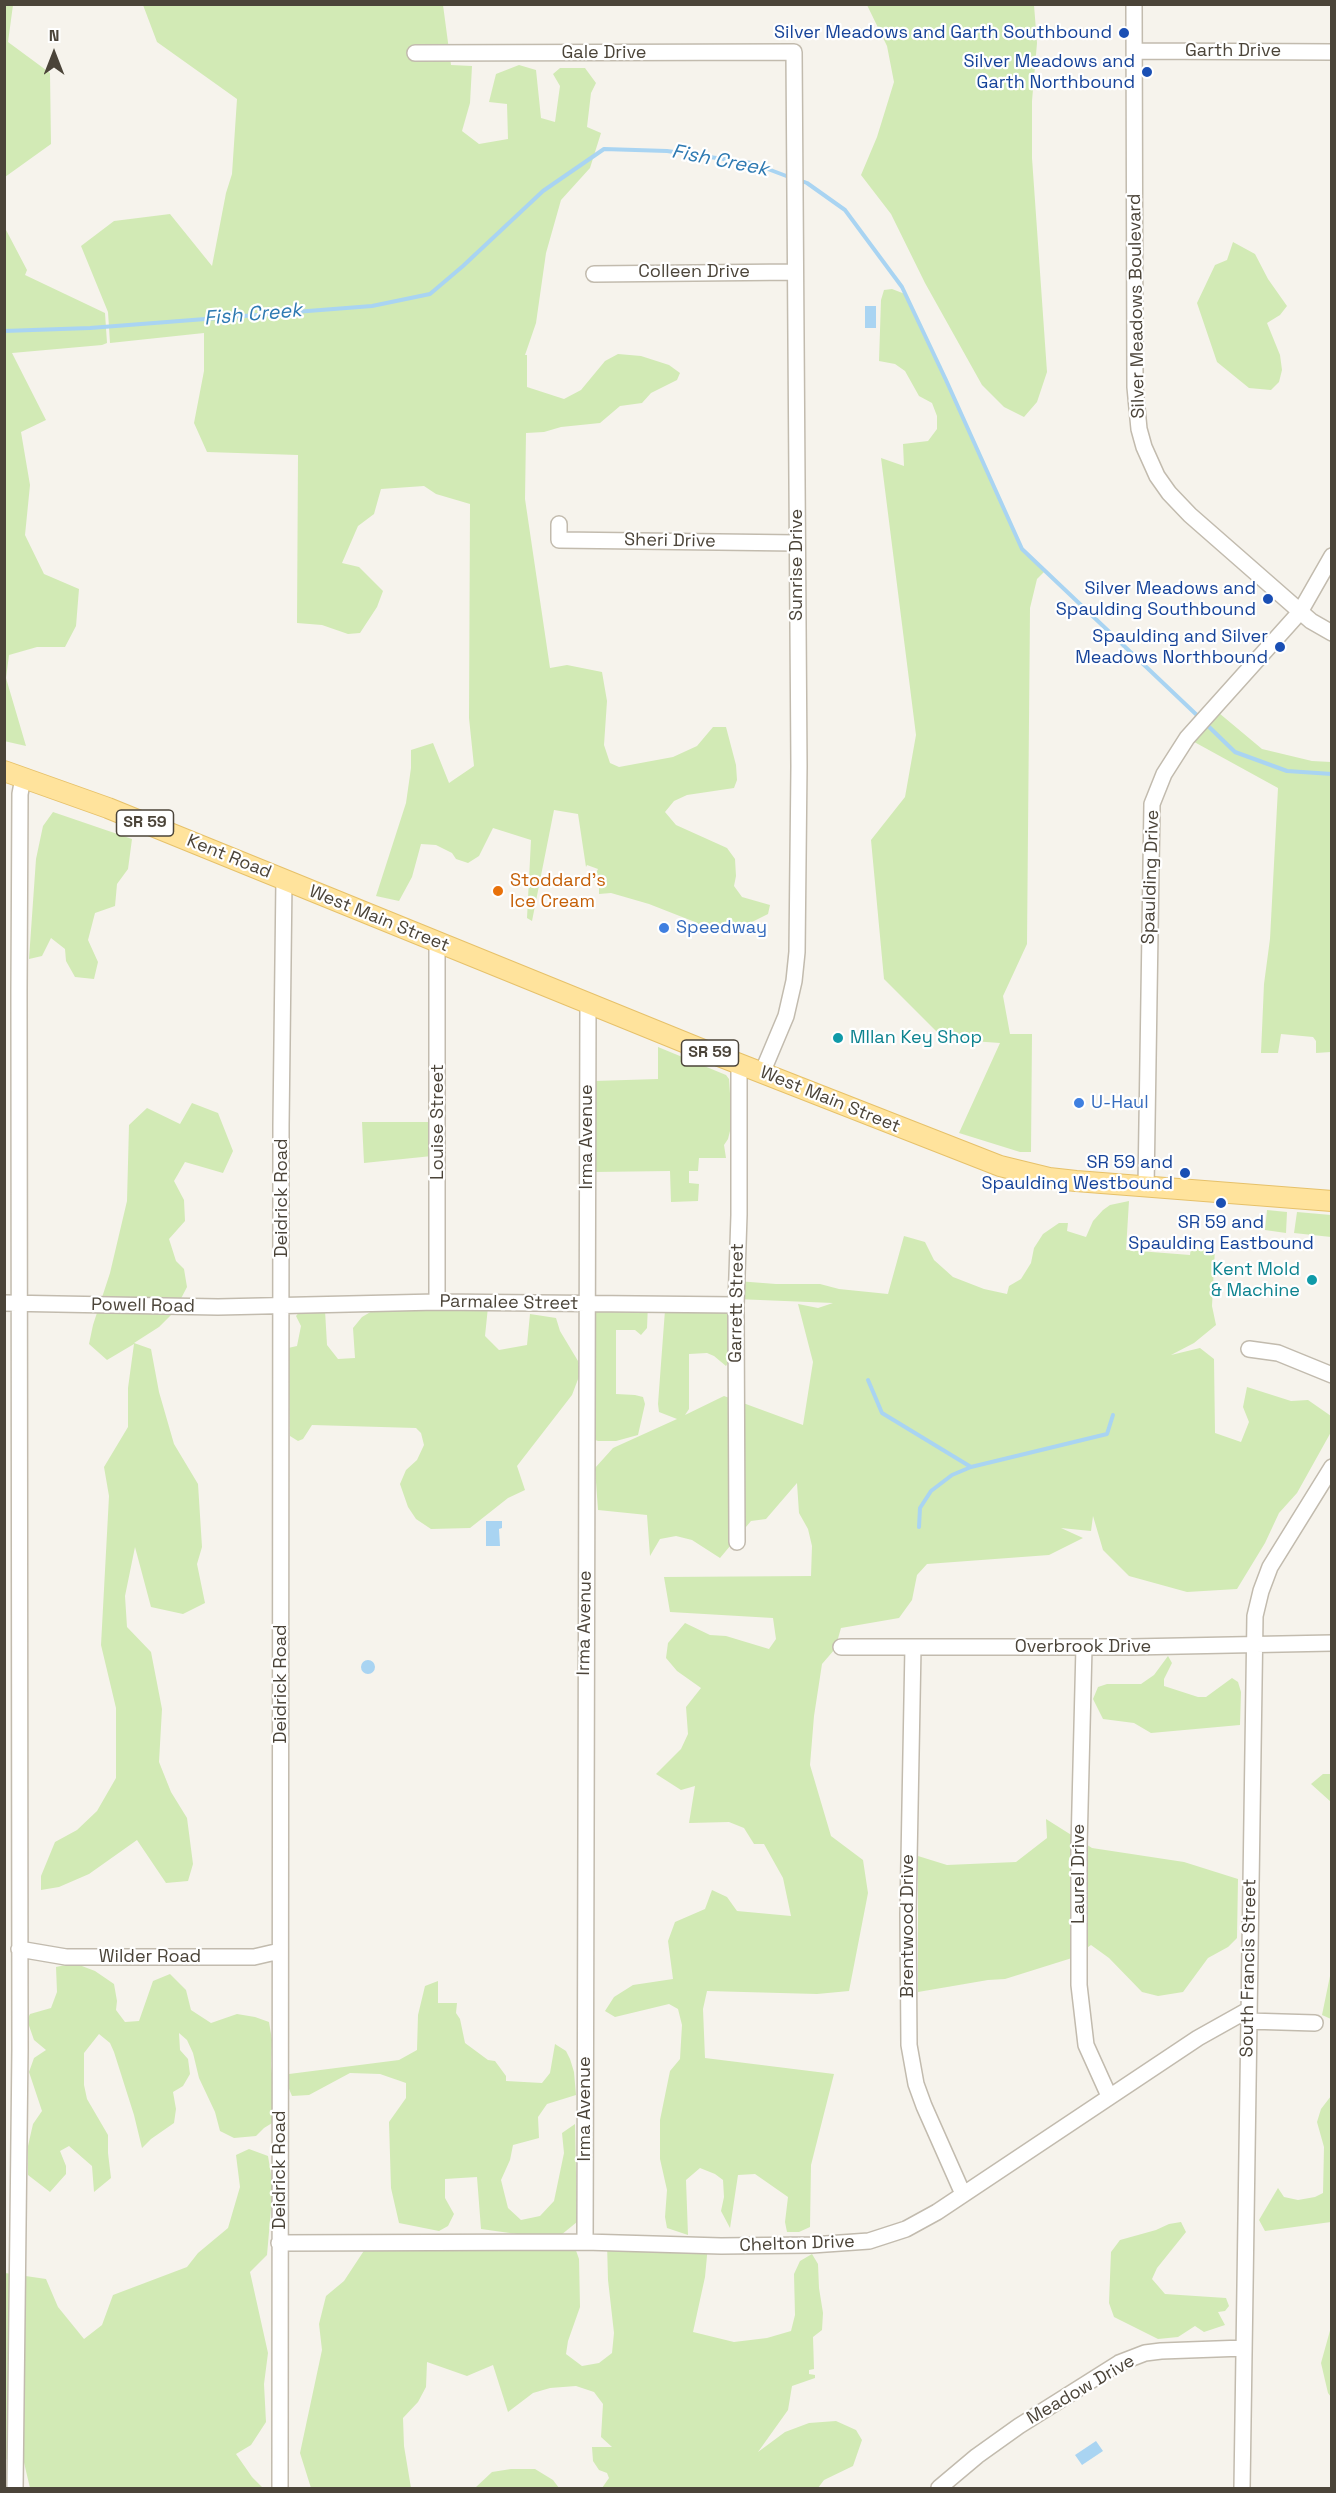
<!DOCTYPE html>
<html>
<head>
<meta charset="utf-8">
<style>
	body { margin:0 }
	#map { position:relative; width:1336px; height:2493px; overflow:hidden; background:#f6f3ec; font-family:"Space Grotesk",sans-serif }
	canvas { display:block }
	.frame { position:absolute; inset:0; border:6px solid #4b4439; pointer-events:none }
	.north { position:absolute; left:24px; top:24px; width:60px; height:60px; -webkit-text-stroke:4px #fff; paint-order:stroke; rotate:0deg; font-size:16px; font-weight:700; line-height:24px; text-align:center; color:#4b4439 }
	.north::after { content:''; display:block; margin:auto; width:21px; height:27px; background:#4b4439; clip-path:polygon(50% 0,100% 100%,50% 72%,0 100%) }
</style>
</head>
<body>
<div id="map">
<canvas width="1336" height="2493"></canvas>
<div class="frame"></div>
<div class="north">N</div>
</div>
<script>
const ctx = document.querySelector('canvas').getContext('2d');
ctx.lineJoin = 'round';
function paint(path, color) {
  ctx.fillStyle = color;
  ctx.fill(path, 'evenodd');
}
function poly(rows) {
  const path = new Path2D();
  for (const r of rows) {
    if (r.length === 3) {
      path.moveTo(r[0] + r[2], r[1]);
      path.arc(r[0], r[1], r[2], 0, 2 * Math.PI);
      continue;
    }
    path.moveTo(r[0], r[1]);
    for (let i = 2; i < r.length; i += 2) path.lineTo(r[i], r[i + 1]);
  }
  return path;
}
function trace(path, color, width, dash) {
  ctx.strokeStyle = color;
  ctx.lineWidth = width;
  ctx.lineCap = dash ? 'butt' : 'round';
  ctx.setLineDash(dash || []);
  ctx.stroke(path);
}
function drawText(font, color, halo, rows, align = 'center') {
  ctx.font = font + ' "Space Grotesk",sans-serif';
  ctx.lineWidth = 4.5;
  ctx.setLineDash([]);
  ctx.textBaseline = 'middle';
  ctx.strokeStyle = halo;
  ctx.fillStyle = color;
  for (const [text, x, y, turn = 0] of rows) {
    ctx.save();
    ctx.translate(x, y);
    ctx.rotate((+turn || 0) * Math.PI / 180);
    ctx.textAlign = isNaN(turn) ? turn : align;
    if (halo) ctx.strokeText(text, 0, 0);
    ctx.fillText(text, 0, 0);
    ctx.restore();
  }
}
const green = poly([
	[5,4,13,5,8,42,50,73,51,144,5,177],
	[143,5,443,5,451,65,472,66,470,103,462,131,479,144,508,139,507,104,489,102,496,74,519,65,536,70,541,118,555,122,560,86,553,74,560,68,585,68,596,83,591,93,587,127,601,133,590,168,561,200,546,253,536,323,525,355,527,355,527,387,564,399,581,390,605,361,618,354,641,356,669,365,680,373,677,380,651,393,642,403,620,406,600,423,561,427,544,432,526,433,525,499,550,668,567,665,602,672,607,701,604,745,610,763,619,767,673,757,697,746,713,727,726,727,736,765,737,780,734,788,687,795,674,801,665,812,676,825,727,848,735,859,736,876,734,886,742,897,770,905,768,914,744,926,726,928,713,935,695,922,649,904,611,893,599,894,599,881,593,880,598,869,587,865,586,867,578,814,554,810,532,921,527,918,531,840,493,828,479,856,468,863,456,859,452,853,436,845,421,844,412,877,399,901,376,896,406,803,411,768,411,750,433,743,449,783,474,766,469,718,470,504,436,494,424,486,381,489,374,514,358,526,342,563,359,567,383,591,377,607,360,633,348,634,322,625,297,623,298,455,207,452,194,423,204,371,204,333,110,343,108,312,81,246,114,221,170,214,212,266,226,193,232,174,237,99,157,42],
	[867,5,1034,5,1037,43,1032,101,1032,158,1047,372,1037,402,1024,417,1004,407,982,385,925,283,891,214,861,175,877,137,894,82,887,46],
	[5,228,27,270,25,275,105,313,107,343,102,345,12,353,46,420,21,432,30,485,25,535,44,574,79,589,76,626,65,647,37,647,9,655,6,678,26,746,4,741],
	[1233,242,1255,254,1268,279,1287,306,1280,315,1267,323,1280,355,1282,370,1279,382,1271,390,1249,388,1217,362,1197,303,1215,265,1227,260],
	[892,289,905,294,946,380,1022,549,1045,571,1037,579,1030,608,1027,944,1003,996,1010,1034,1032,1034,1031,1152,1020,1152,959,1133,1000,1043,944,1039,884,979,871,840,905,797,916,735,881,458,904,466,903,444,928,441,937,429,937,416,932,403,919,396,905,371,895,364,879,361,881,300,884,290],
	[1213,708,1262,749,1312,761,1331,762,1331,1052,1316,1053,1316,1041,1313,1037,1281,1034,1278,1053,1261,1053,1264,984,1270,939,1278,788,1187,738],
	[53,812,132,839,128,869,117,884,115,906,95,913,88,940,98,962,94,979,75,977,66,961,65,949,51,938,42,956,29,959,36,859,43,826],
	[658,1047,726,1075,729,1079,732,1123,728,1139,724,1145,726,1158,699,1158,698,1171,689,1171,689,1183,699,1184,698,1201,671,1202,670,1171,593,1172,594,1081,658,1079],
	[192,1103,218,1113,233,1151,223,1173,185,1162,174,1181,184,1200,185,1221,169,1239,176,1261,184,1269,187,1287,174,1312,159,1327,134,1343,151,1349,159,1392,174,1444,198,1484,202,1547,197,1564,205,1603,183,1614,151,1607,135,1547,125,1596,127,1627,151,1652,162,1709,159,1762,171,1792,187,1818,193,1864,188,1881,166,1883,137,1840,89,1874,59,1887,41,1890,41,1876,55,1842,77,1830,97,1811,116,1778,116,1708,101,1645,109,1496,104,1467,128,1427,128,1388,134,1344,107,1360,89,1344,93,1325,110,1273,127,1201,129,1125,147,1108,180,1124],
	[362,1122,432,1122,432,1156,364,1163],
	[1129,1201,1126,1250,1190,1255,1191,1247,1215,1248,1212,1306,1216,1325,1194,1343,1171,1355,1200,1348,1214,1359,1215,1433,1241,1442,1249,1422,1243,1407,1247,1387,1291,1401,1308,1400,1331,1416,1331,1432,1297,1493,1279,1513,1265,1543,1237,1589,1187,1592,1129,1576,1103,1550,1093,1516,1091,1531,1061,1528,1083,1538,1049,1555,927,1564,917,1575,912,1600,899,1618,841,1628,835,1649,822,1664,814,1716,810,1765,831,1836,863,1860,868,1893,849,1991,817,1994,707,1991,703,2009,705,2058,834,2074,811,2165,810,2227,799,2232,787,2232,785,2222,788,2197,755,2174,738,2175,730,2228,721,2211,724,2197,723,2180,715,2174,700,2168,686,2180,688,2235,667,2228,665,2217,667,2190,660,2159,660,2120,670,2071,680,2059,682,2025,678,2009,669,2004,615,2017,605,2011,614,1997,633,1985,673,1979,668,1941,675,1922,705,1909,712,1890,727,1897,737,1911,791,1916,783,1878,764,1844,754,1844,744,1828,729,1822,689,1823,695,1786,681,1790,656,1774,681,1749,688,1734,686,1707,701,1688,677,1671,666,1658,668,1643,685,1623,710,1635,726,1636,769,1649,776,1639,773,1618,670,1612,664,1577,811,1576,812,1546,808,1529,799,1513,797,1483,766,1519,751,1521,720,1558,692,1540,676,1536,660,1539,650,1556,647,1515,598,1510,595,1468,613,1448,677,1419,659,1412,658,1404,665,1310,730,1310,732,1357,726,1366,714,1356,707,1353,689,1354,689,1409,685,1415,724,1396,803,1425,813,1362,798,1304,818,1308,833,1303,736,1299,737,1281,776,1284,820,1284,839,1289,888,1294,904,1236,925,1242,934,1260,953,1277,984,1289,1007,1294,1009,1286,1021,1279,1031,1263,1034,1248,1043,1234,1059,1223,1068,1223,1067,1231,1086,1237,1093,1221,1103,1210,1110,1205],
	[1267,1210,1287,1212,1286,1233,1265,1230],
	[1297,1212,1331,1215,1331,1237,1294,1233],
	[586,1304,648,1304,647,1328,641,1335,635,1330,616,1330,616,1394,635,1395,643,1397,645,1404,638,1435,616,1441,598,1441,590,1438],
	[379,1307,488,1307,485,1336,499,1350,527,1345,530,1314,556,1318,560,1331,578,1361,580,1374,572,1395,517,1466,525,1490,508,1498,470,1528,431,1529,416,1519,408,1507,400,1484,406,1470,417,1460,424,1445,421,1433,416,1428,312,1425,303,1439,298,1441,290,1436,288,1348,297,1346,301,1326,296,1316,302,1309,325,1310,327,1345,338,1359,355,1358,353,1328,362,1317],
	[1168,1656,1172,1663,1164,1679,1164,1686,1198,1697,1206,1697,1232,1678,1238,1682,1241,1692,1240,1725,1151,1733,1134,1723,1103,1719,1093,1699,1098,1687,1107,1684,1141,1684,1154,1675],
	[1323,1774,1331,1774,1331,1802,1311,1784],
	[1046,1819,1092,1848,1184,1862,1238,1879,1237,1938,1228,1947,1208,1958,1183,1992,1158,1996,1142,1992,1109,1958,1091,1945,1072,1958,1005,1979,988,1980,918,1992,918,1856,947,1865,1016,1862,1047,1838],
	[1331,1873,1332,2018,1331,2019,1322,2015,1330,1976],
	[74,1963,95,1971,114,1984,117,2001,116,2010,125,2022,139,2021,153,1981,170,1974,186,1990,191,2010,211,2023,237,2014,255,2017,269,2022,272,2040,271,2065,277,2120,264,2128,256,2136,234,2138,220,2131,215,2112,199,2078,193,2053,187,2040,179,2033,180,2050,188,2059,190,2074,183,2086,173,2092,176,2109,174,2123,151,2139,142,2148,134,2115,114,2052,110,2043,99,2034,84,2053,84,2085,87,2099,108,2135,108,2153,111,2178,94,2192,92,2166,69,2146,60,2151,66,2166,66,2174,50,2192,28,2175,28,2146,33,2124,42,2111,29,2072,34,2058,46,2050,34,2040,27,2020,30,2014,51,2008,57,1992,56,1967],
	[438,1981,438,2003,457,2003,456,2013,460,2019,465,2043,488,2060,495,2061,506,2076,506,2081,542,2083,550,2073,555,2044,566,2051,570,2059,574,2072,576,2095,547,2104,538,2117,539,2138,513,2145,510,2160,501,2180,508,2208,521,2220,540,2216,554,2201,564,2153,562,2133,575,2124,577,2222,561,2235,517,2234,481,2229,477,2177,445,2179,445,2198,454,2214,448,2226,439,2231,399,2223,391,2188,389,2122,406,2098,406,2083,380,2074,350,2073,309,2095,292,2096,287,2084,289,2074,399,2060,417,2050,418,2015,425,1986],
	[1331,2096,1331,2222,1265,2231,1259,2220,1278,2188,1284,2197,1298,2200,1315,2197,1323,2193,1324,2147,1317,2122,1321,2109],
	[249,2149,268,2156,273,2186,267,2255,250,2272,268,2353,264,2384,266,2422,251,2445,236,2454,252,2477,263,2488,30,2488,22,2454,5,2460,5,2273,46,2279,58,2307,84,2339,102,2325,113,2295,187,2267,198,2253,228,2228,240,2187,236,2155],
	[1181,2222,1186,2232,1157,2268,1152,2279,1165,2294,1226,2298,1229,2306,1225,2311,1218,2312,1225,2325,1204,2332,1195,2326,1178,2337,1158,2339,1114,2317,1109,2303,1111,2252,1120,2240,1156,2230,1169,2224],
	[573,2242,579,2259,580,2307,568,2341,566,2354,582,2366,599,2363,612,2353,614,2333,608,2280,607,2243,708,2245,705,2277,693,2332,734,2342,767,2338,791,2331,795,2315,794,2274,800,2261,812,2254,818,2264,819,2288,823,2313,822,2330,813,2337,814,2369,809,2370,809,2374,815,2375,815,2378,792,2386,788,2410,758,2452,785,2432,809,2423,836,2421,856,2430,862,2440,853,2466,824,2480,818,2488,602,2488,609,2478,607,2473,599,2470,593,2461,592,2447,612,2447,601,2437,603,2404,594,2392,576,2386,550,2388,533,2393,508,2412,493,2365,467,2376,427,2362,426,2387,418,2402,403,2418,404,2446,411,2488,311,2488,300,2453,322,2350,319,2324,326,2296,344,2281,369,2243],
	[1331,2327,1331,2397,1328,2393,1321,2363],
	[511,2469,535,2469,553,2480,559,2488,475,2488,492,2472]
]);
const water = poly([
	[865,306,876,306,876,328,865,328],
	[486,1521,502,1521,502,1528,499,1529,500,1546,486,1546],
	[368,1667,7],
	[1096,2441,1103,2451,1082,2465,1075,2455]
]);
const stream = poly([
	[799,180,807,183,845,210,902,287,946,380,1022,549,1201,719],
	[4,331,90,328,372,306,430,294,463,266,543,191,604,149,667,151,752,163,789,177],
	[1206,724,1235,752,1287,771,1332,774],
	[868,1380,882,1413,971,1467],
	[919,1527,920,1508,931,1491,952,1475,971,1467,1107,1434,1113,1415]
]);
const minor = poly([
	[1134,4,1135,387,1139,429,1144,447,1157,476,1169,493,1190,515,1311,621,1332,633],
	[1135,51,1332,52],
	[415,53,794,52,799,766,797,952,794,981,786,1016,762,1073],
	[594,274,795,272],
	[559,524,559,540,797,543],
	[1146,1187,1152,804,1164,774,1187,738,1300,612,1332,556],
	[437,1302,437,942],
	[4,1303,218,1307,437,1302,736,1305],
	[1249,1349,1278,1353,1332,1375],
	[737,1542,736,1305,739,1215,739,1064],
	[841,1647,1131,1647,1332,1643],
	[913,1647,908,1914,909,2045,916,2084,924,2106,963,2194],
	[1084,1647,1079,1847,1079,1985,1086,2045,1109,2096],
	[19,1949,66,1957,254,1957,280,1951],
	[1248,2021,1315,2023],
	[585,2242,588,1003],
	[279,2243,585,2242,721,2246,812,2245,869,2241,906,2229,937,2212,1198,2038,1248,2010],
	[15,2488,20,2049,19,990,20,794,23,778],
	[280,2488,281,1125,284,880],
	[939,2488,977,2456,1019,2426,1119,2363,1145,2353,1161,2351,1244,2348],
	[1242,2488,1255,1616,1261,1591,1270,1567,1332,1467]
]);
const major = poly([
	[4,771,108,808,696,1047,1000,1166,1049,1178,1076,1181,1332,1201]
]);
const markers = [
	[1124,33,6,"#1a4fb4"],
	[1147,72,6,"#1a4fb4"],
	[1268,599,6,"#1a4fb4"],
	[1280,647,6,"#1a4fb4"],
	[498,891,6,"#e8710a"],
	[664,928,6,"#3f7fe0"],
	[838,1038,6,"#0f9aa8"],
	[1079,1103,6,"#3f7fe0"],
	[1185,1173,6,"#1a4fb4"],
	[1221,1203,6,"#1a4fb4"],
	[1312,1280,6,"#0f9aa8"]
];
const shields = [
	[145,823,57],
	[710,1053,57]
];
const shieldNames = [
	["SR 59",145,823],
	["SR 59",710,1053]
];
const transitNames = [
	["Silver Meadows and Garth Southbound",1112,33],
	["Silver Meadows and",1135,62],
	["Garth Northbound",1135,83],
	["Silver Meadows and",1256,589],
	["Spaulding Southbound",1256,610],
	["Spaulding and Silver",1268,637],
	["Meadows Northbound",1268,658],
	["SR 59 and",1173,1163],
	["Spaulding Westbound",1173,1184],
	["SR 59 and",1221,1223,"center"],
	["Spaulding Eastbound",1221,1244,"center"]
];
const streetNames = [
	["Garth Drive",1233,51],
	["Gale Drive",604,53],
	["Colleen Drive",694,272],
	["Silver Meadows Boulevard",1137,306,-91],
	["Sheri Drive",670,541,1],
	["Sunrise Drive",797,565,-90],
	["Kent Road",229,857,22],
	["Spaulding Drive",1151,877,-88],
	["West Main Street",379,919,22],
	["West Main Street",830,1100,22],
	["Louise Street",438,1122,-90],
	["Irma Avenue",587,1137,-90],
	["Deidrick Road",282,1198,-90],
	["Parmalee Street",509,1303,1],
	["Garrett Street",737,1303,-89],
	["Powell Road",143,1306,1],
	["Irma Avenue",585,1623,-89],
	["Overbrook Drive",1083,1647],
	["Deidrick Road",281,1684,-90],
	["Laurel Drive",1079,1874,-90],
	["Brentwood Drive",908,1926,-90],
	["Wilder Road",150,1957],
	["South Francis Street",1249,1968,-89],
	["Irma Avenue",585,2109,-90],
	["Deidrick Road",280,2170,-90],
	["Chelton Drive",797,2244,-2],
	["Meadow Drive",1081,2390,-30]
];
const foodNames = [
	["Stoddard's",510,881],
	["Ice Cream",510,902]
];
const shopNames = [
	["Speedway",676,928],
	["U-Haul",1091,1103]
];
const cultureNames = [
	["MIlan Key Shop",850,1038],
	["Kent Mold",1300,1270,"right"],
	["& Machine",1300,1291,"right"]
];
const waterNames = [
	["Fish Creek",720,161,11],
	["Fish Creek",253,315,-5]
];
paint(green, '#d2eab5');
paint(water, '#a9d4f2');
trace(stream, '#a9d4f2', 4);
trace(minor, '#c2bbae', 18);
trace(major, '#e6c16a', 22);
trace(minor, '#fff', 15);
trace(major, '#ffe39c', 20);
for (const [x, y, r, color] of markers) {
  const dot = new Path2D();
  dot.arc(x, y, r, 0, 2 * Math.PI);
  ctx.fillStyle = color;
  ctx.fill(dot);
  trace(dot, '#fff', 2);
}
for (const [x, y, w] of shields) {
  const box = new Path2D();
  box.roundRect(x - w / 2, y - 13, w, 26, 4.5);
  ctx.fillStyle = '#fff';
  ctx.fill(box);
  trace(box, '#4b4439', 1.5);
}
drawText('bold 16px', '#4b4439', null, shieldNames);
drawText('18px', '#164399', '#fff', transitNames, 'right');
drawText('18px', '#4b4439', '#fff', streetNames);
drawText('18px', '#c56008', '#fff', foodNames, 'left');
drawText('18px', '#366cbe', '#fff', shopNames, 'left');
drawText('18px', '#0d838f', '#fff', cultureNames, 'left');
drawText('italic 20px', '#2e7ab2', '#fff', waterNames);
</script>
</body>
</html>
